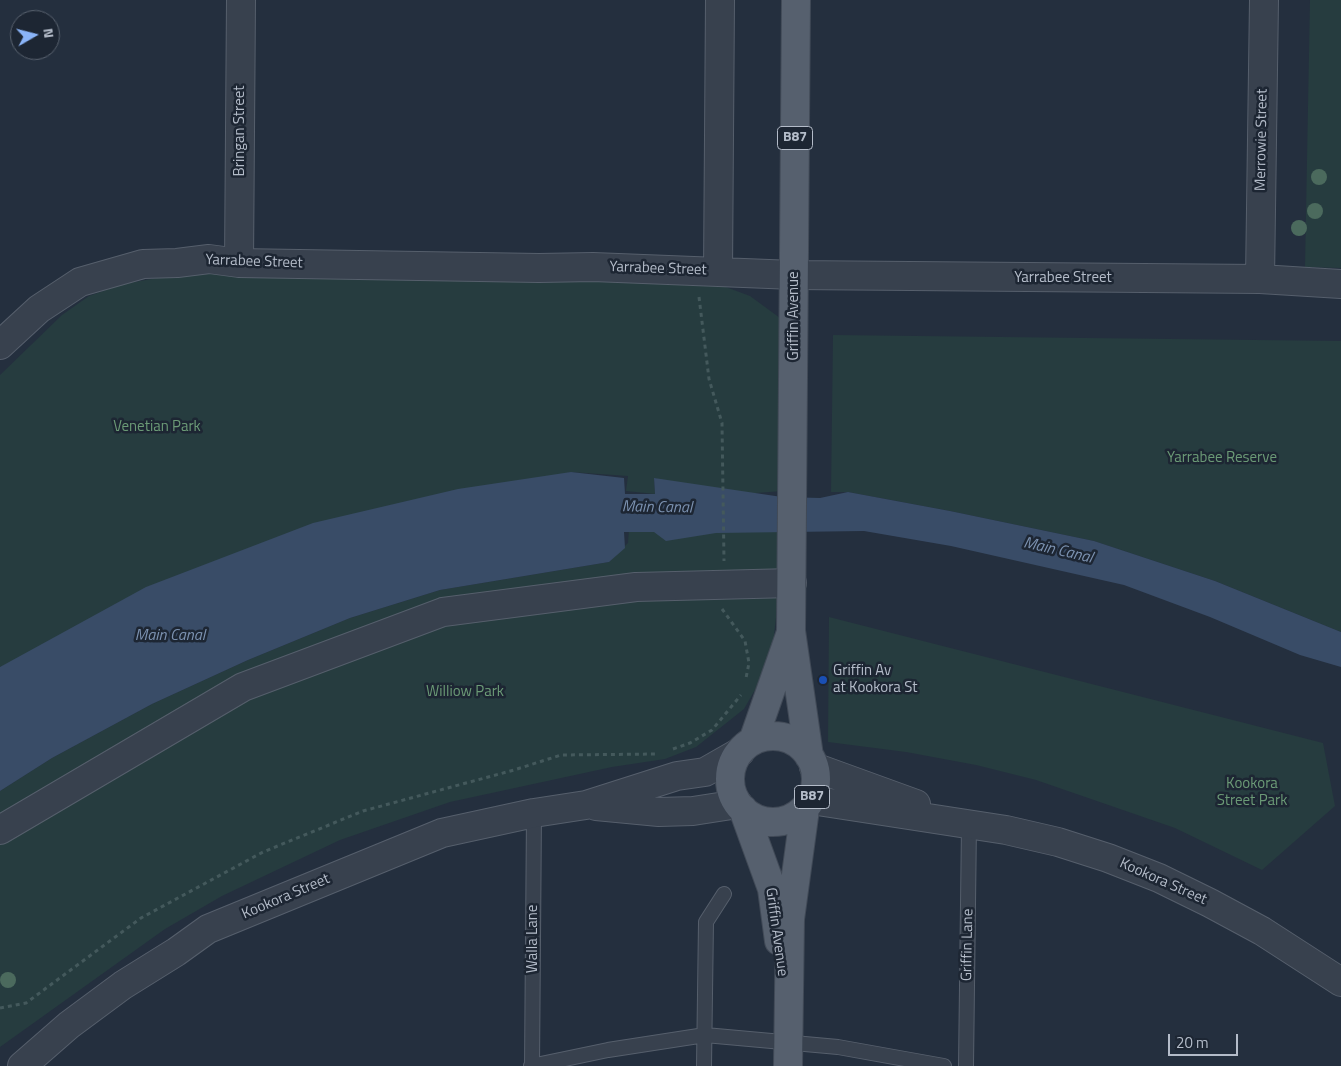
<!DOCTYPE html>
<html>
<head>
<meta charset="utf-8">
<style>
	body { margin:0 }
	#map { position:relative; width:1341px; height:1066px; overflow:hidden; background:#242f3e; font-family:"Titillium Web",sans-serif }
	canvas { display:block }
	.north { position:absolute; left:10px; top:10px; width:50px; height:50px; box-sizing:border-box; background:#1d2633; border:1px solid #59626f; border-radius:50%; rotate:82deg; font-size:14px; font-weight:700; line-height:20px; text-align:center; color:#b4bcc9 }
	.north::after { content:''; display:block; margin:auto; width:18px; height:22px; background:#8ab4f8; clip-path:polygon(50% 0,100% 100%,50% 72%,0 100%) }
	.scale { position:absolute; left:1168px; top:1034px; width:70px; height:22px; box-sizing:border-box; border:2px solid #b4bcc9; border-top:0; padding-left:6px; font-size:15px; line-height:18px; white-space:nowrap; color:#b4bcc9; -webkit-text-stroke:4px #1d2633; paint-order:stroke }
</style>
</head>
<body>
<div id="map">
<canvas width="1341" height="1066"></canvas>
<div class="north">N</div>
<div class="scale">20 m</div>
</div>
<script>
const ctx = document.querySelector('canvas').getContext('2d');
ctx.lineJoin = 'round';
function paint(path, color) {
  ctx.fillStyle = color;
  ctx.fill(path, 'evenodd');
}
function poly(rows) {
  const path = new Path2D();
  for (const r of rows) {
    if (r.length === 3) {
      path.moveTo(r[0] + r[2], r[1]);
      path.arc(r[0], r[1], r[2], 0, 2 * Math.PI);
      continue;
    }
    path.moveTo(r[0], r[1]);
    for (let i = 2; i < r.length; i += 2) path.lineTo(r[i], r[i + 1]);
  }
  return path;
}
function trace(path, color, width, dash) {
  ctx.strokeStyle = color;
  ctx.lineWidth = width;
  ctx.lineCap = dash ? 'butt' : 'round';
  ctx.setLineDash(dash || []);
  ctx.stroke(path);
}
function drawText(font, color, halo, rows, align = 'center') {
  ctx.font = font + ' "Titillium Web",sans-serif';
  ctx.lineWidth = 5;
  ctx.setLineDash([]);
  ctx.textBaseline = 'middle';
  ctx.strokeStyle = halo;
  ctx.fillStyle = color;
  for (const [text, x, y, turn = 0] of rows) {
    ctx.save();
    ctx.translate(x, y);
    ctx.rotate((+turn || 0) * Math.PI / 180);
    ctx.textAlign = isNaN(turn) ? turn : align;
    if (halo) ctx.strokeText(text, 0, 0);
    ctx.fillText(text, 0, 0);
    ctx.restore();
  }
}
const green = poly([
	[1310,0,1341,0,1341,268,1305,267],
	[217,273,715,283,750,296,780,318,783,491,715,496,654,478,655,494,626,491,628,476,571,472,0,667,0,375,62,315,89,296,123,284,157,278],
	[833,335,1341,341,1341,632,1215,581,1094,541,950,511,848,492,831,492],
	[716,528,777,530,777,609,771,662,744,709,696,747,665,759,612,767,450,802,340,840,222,896,165,929,0,1047,0,791,52,758,152,704,248,660,350,618,440,590,609,562,628,543,629,529],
	[829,617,1323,743,1335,806,1262,870,1175,828,1036,780,976,765,906,752,828,742]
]);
const water = poly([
	[571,472,624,478,625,494,655,494,654,478,782,497,820,498,848,492,950,511,1094,541,1215,581,1341,632,1341,667,1300,655,1210,617,1124,585,951,546,864,531,716,533,666,541,654,532,624,532,625,548,609,562,440,590,350,618,248,660,152,704,52,758,0,791,0,667,146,587,313,523,458,489]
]);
const path = poly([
	[699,297,709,379,722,423,724,561],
	[722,609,745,641,749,663,746,678],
	[673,749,690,743,712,730,741,695],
	[0,1008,26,1003,141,918,263,852,363,811,514,770,561,755,658,754]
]);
const lane = poly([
	[531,1066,608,1050,705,1035,838,1047,944,1066],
	[532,1066,534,813],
	[704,1066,706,922,724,894],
	[966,1066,969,824]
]);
const street = poly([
	[239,263,241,0],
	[718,272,720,0],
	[1260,279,1264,0],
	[0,345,39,309,80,282,143,264,177,263,209,259,239,263,539,268,593,267,794,275,1260,279,1341,284],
	[814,767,916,804],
	[811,800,1006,830,1058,842,1108,858,1159,878,1210,903,1262,931,1341,982],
	[596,806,659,812,693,811,738,804],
	[0,830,243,687,443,612,636,587,792,583],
	[22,1066,69,1025,123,985,176,952,208,929,442,833,534,813,586,805,677,776,705,772,740,752]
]);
const primary = poly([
	[796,0,791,631,809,756],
	[773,779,43],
	[753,741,790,635],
	[743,809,772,889,779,941],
	[788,1066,790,919,805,809]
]);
const trees = [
	[1319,177],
	[1315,211],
	[1299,228],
	[8,980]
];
const markers = [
	[823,680,5,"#1a4fb4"]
];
const shields = [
	[795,138,35],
	[812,797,35]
];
const shieldNames = [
	["B87",795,138],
	["B87",812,797]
];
const streetNames = [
	["Bringan Street",240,131,-90],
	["Merrowie Street",1262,140,-89],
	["Yarrabee Street",254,262,2],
	["Yarrabee Street",658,269,2],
	["Yarrabee Street",1063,278],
	["Griffin Avenue",794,316,-90],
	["Kookora Street",1163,882,24],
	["Kookora Street",286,897,-23],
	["Griffin Avenue",776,932,82],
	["Walla Lane",533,939,-90],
	["Griffin Lane",968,945,-89]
];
const parkNames = [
	["Venetian Park",157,427],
	["Yarrabee Reserve",1222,458],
	["Williow Park",465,692],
	["Kookora",1252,784],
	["Street Park",1252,801]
];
const poiNames = [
	["Griffin Av",833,671],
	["at Kookora St",833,688]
];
const waterNames = [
	["Main Canal",657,508,1],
	["Main Canal",1058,551,13],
	["Main Canal",170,636]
];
paint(green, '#263c3f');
paint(water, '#394c67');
trace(lane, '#565f6c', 16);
trace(street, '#565f6c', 30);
trace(primary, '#414a57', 30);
trace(path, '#44595c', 3, [4, 4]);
trace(lane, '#38414e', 14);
trace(street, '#38414e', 28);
trace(primary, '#56606e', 28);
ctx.fillStyle = '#4b6a5d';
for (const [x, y] of trees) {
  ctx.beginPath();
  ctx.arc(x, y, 8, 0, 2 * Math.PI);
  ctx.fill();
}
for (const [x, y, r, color] of markers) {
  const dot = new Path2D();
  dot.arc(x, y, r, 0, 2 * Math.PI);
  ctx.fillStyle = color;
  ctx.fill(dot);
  trace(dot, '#1d2633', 2);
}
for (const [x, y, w] of shields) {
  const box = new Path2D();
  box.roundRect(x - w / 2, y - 11.5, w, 23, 4);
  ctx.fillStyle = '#1d2633';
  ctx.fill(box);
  trace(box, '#b4bcc9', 1);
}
drawText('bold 14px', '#b4bcc9', null, shieldNames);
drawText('15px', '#b4bcc9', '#1d2633', streetNames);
drawText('15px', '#6b9a76', '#1d2633', parkNames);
drawText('15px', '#b4bcc9', '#1d2633', poiNames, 'left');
drawText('italic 16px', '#7c92b1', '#1d2633', waterNames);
</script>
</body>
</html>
